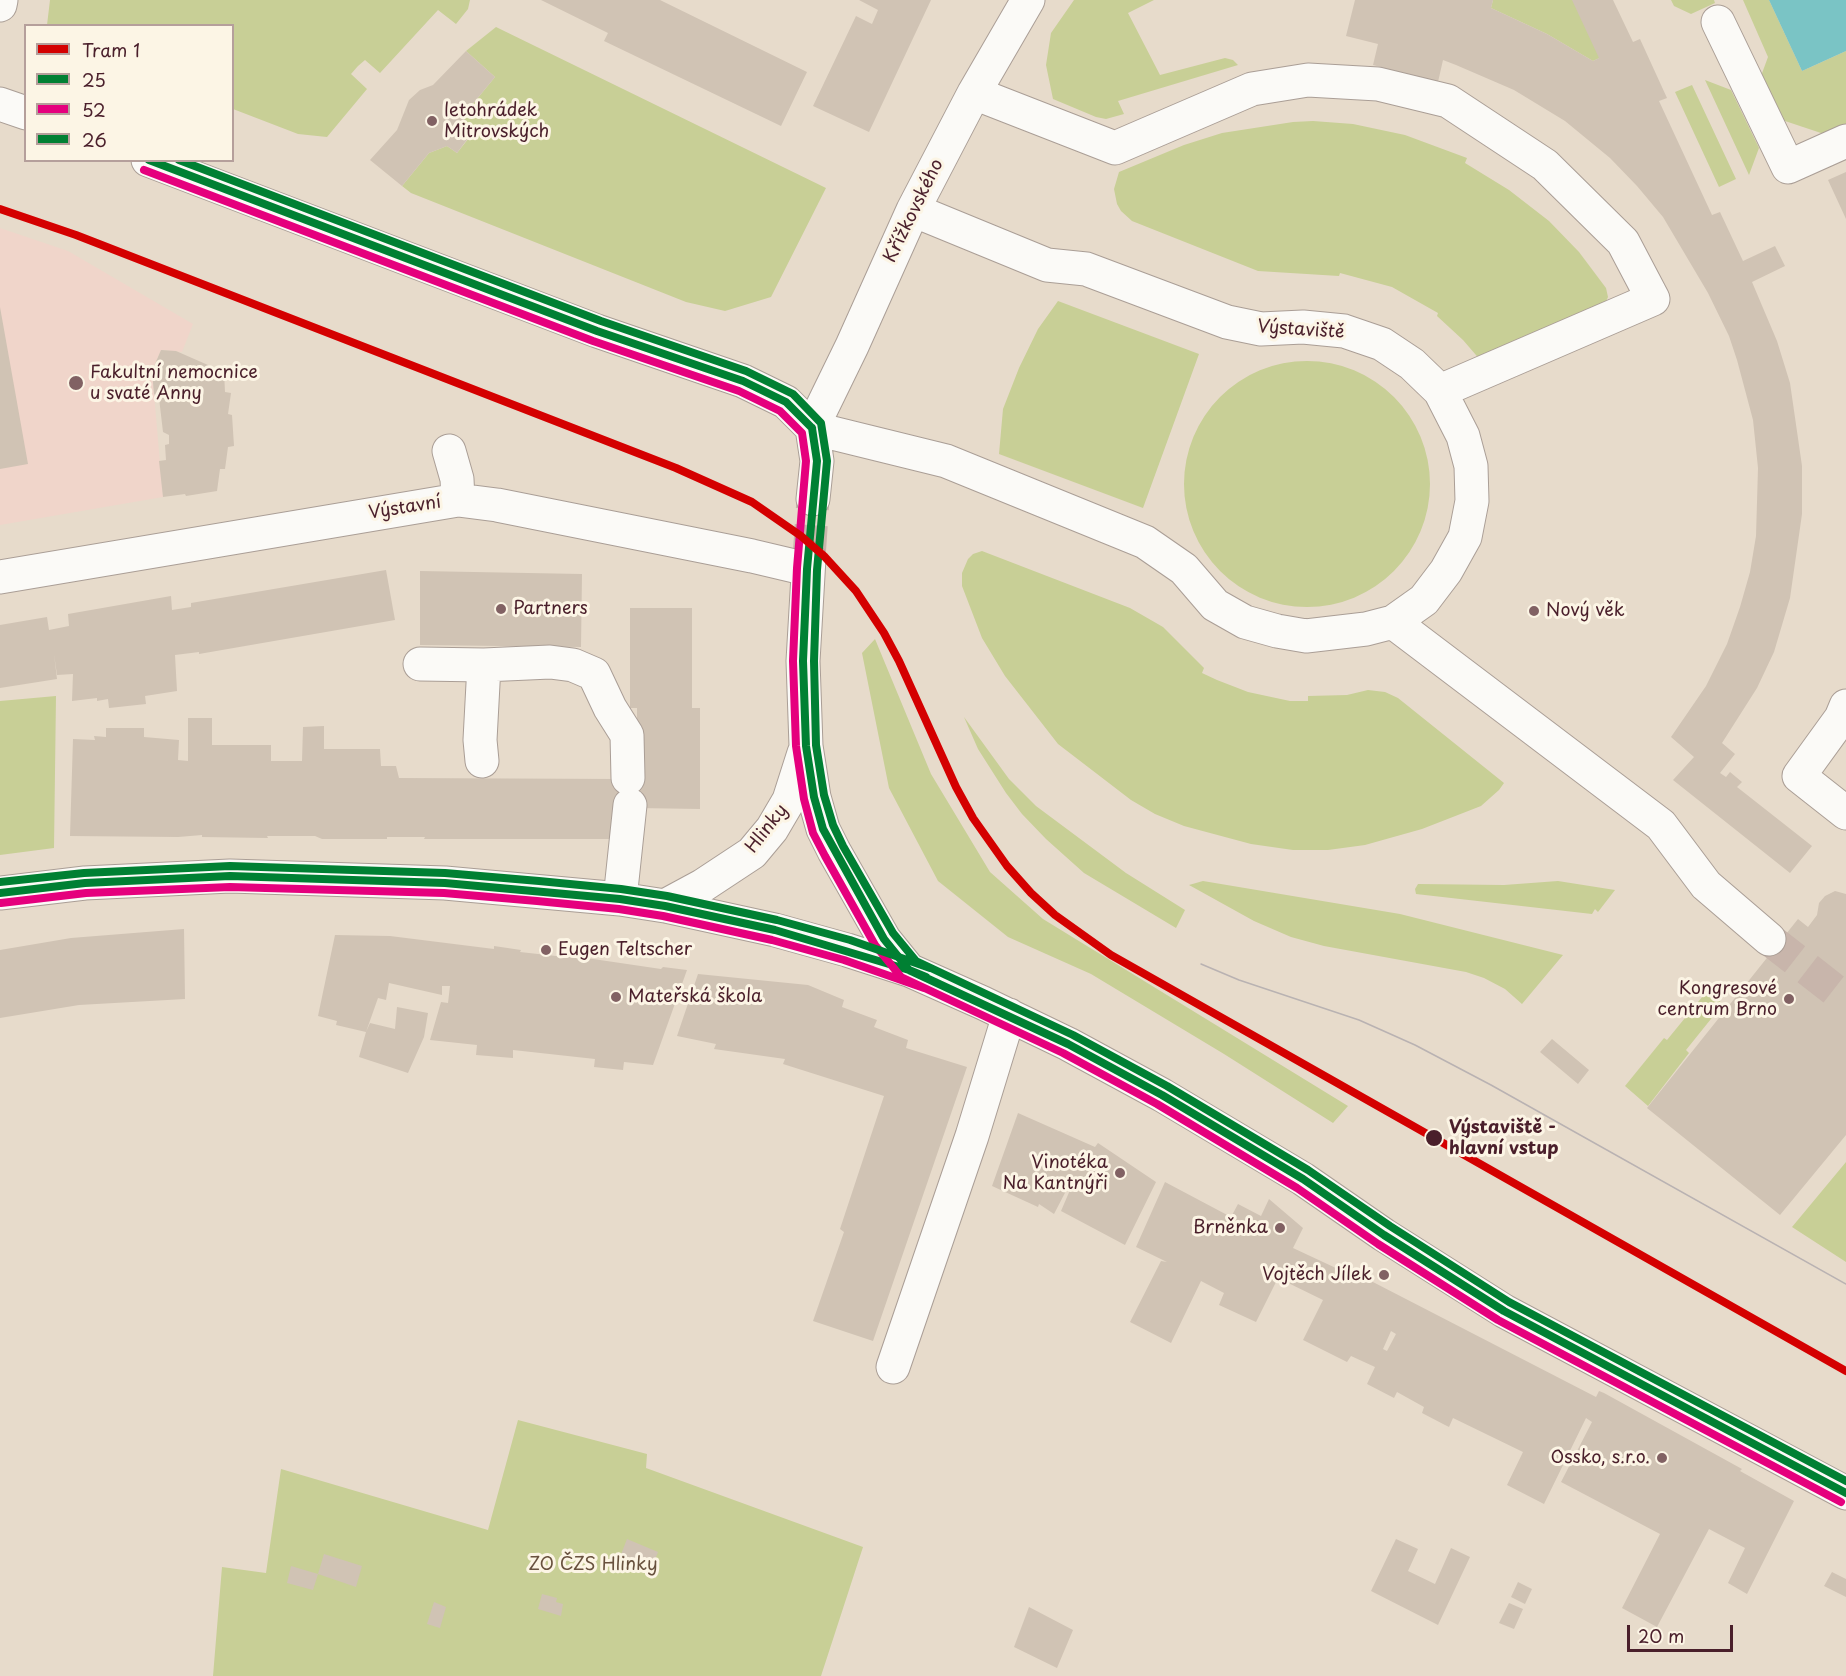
<!DOCTYPE html>
<html>
<head>
<meta charset="utf-8">
<style>
	body { margin:0 }
	#map { position:relative; width:1846px; height:1676px; overflow:hidden; background:#e7dbcb; font-family:"Playpen Sans",sans-serif }
	canvas { display:block }
	.legend { position:absolute; left:24px; top:24px; width:210px; height:138px; box-sizing:border-box; background:#fcf5e5; border:2px solid #b59f9b; margin:0; padding:8px 10px; list-style:none; font-size:18px; color:#4a1f2b }
	.legend li { display:flex; align-items:center; gap:12px; height:30px }
	.legend b { width:30px; border:2px solid #b59f9b }
	.scale { position:absolute; left:1627px; top:1625px; width:106px; height:27px; box-sizing:border-box; border:3px solid #4a1f2b; border-top:0; padding-left:8px; font-size:18px; line-height:21px; white-space:nowrap; color:#4a1f2b; -webkit-text-stroke:4px #fcf5e5; paint-order:stroke }
</style>
</head>
<body>
<div id="map">
<canvas width="1846" height="1676"></canvas>
<ul class="legend">
<li><b style="height:8px;background:#d40000"></b>Tram 1</li>
<li><b style="height:8px;background:#008033"></b>25</li>
<li><b style="height:8px;background:#e5007d"></b>52</li>
<li><b style="height:8px;background:#008033"></b>26</li>
</ul>
<div class="scale">20 m</div>
</div>
<script>
const ctx = document.querySelector('canvas').getContext('2d');
ctx.lineJoin = 'round';
function paint(path, color) {
  ctx.fillStyle = color;
  ctx.fill(path, 'evenodd');
}
function poly(rows) {
  const path = new Path2D();
  for (const r of rows) {
    if (r.length === 3) {
      path.moveTo(r[0] + r[2], r[1]);
      path.arc(r[0], r[1], r[2], 0, 2 * Math.PI);
      continue;
    }
    path.moveTo(r[0], r[1]);
    for (let i = 2; i < r.length; i += 2) path.lineTo(r[i], r[i + 1]);
  }
  return path;
}
function trace(path, color, width, dash) {
  ctx.strokeStyle = color;
  ctx.lineWidth = width;
  ctx.lineCap = dash ? 'butt' : 'round';
  ctx.setLineDash(dash || []);
  ctx.stroke(path);
}
function drawText(font, color, halo, rows, align = 'center') {
  ctx.font = font + ' "Playpen Sans",sans-serif';
  ctx.lineWidth = 6;
  ctx.setLineDash([]);
  ctx.textBaseline = 'middle';
  ctx.strokeStyle = halo;
  ctx.fillStyle = color;
  for (const [text, x, y, turn = 0] of rows) {
    ctx.save();
    ctx.translate(x, y);
    ctx.rotate((+turn || 0) * Math.PI / 180);
    ctx.textAlign = isNaN(turn) ? turn : align;
    if (halo) ctx.strokeText(text, 0, 0);
    ctx.fillText(text, 0, 0);
    ctx.restore();
  }
}
const built = poly([
	[0,228,68,251,193,324,182,352,161,350,152,371,163,497,0,525]
]);
const green = poly([
	[50,0,470,0,468,9,456,24,438,10,380,73,365,60,358,66,351,74,367,89,327,137,298,134,233,109,232,26,47,25],
	[1074,0,1154,0,1128,13,1160,75,1225,58,1233,60,1238,65,1118,101,1124,114,1106,119,1096,117,1053,99,1046,65,1051,33],
	[1493,0,1577,0,1606,55,1593,61,1547,34,1491,8],
	[1671,0,1714,0,1715,3,1691,14,1674,6],
	[1743,0,1769,0,1802,71,1846,51,1846,126,1827,135,1782,120,1761,76,1768,57],
	[496,27,826,188,771,297,725,311,686,302,411,193,402,186,429,153,447,146,457,153,472,134,462,126,467,111,495,77,466,51],
	[1705,80,1731,90,1759,148,1749,175],
	[1692,85,1736,179,1719,187,1675,92],
	[1313,121,1353,124,1405,135,1467,158,1465,163,1509,190,1549,221,1579,252,1606,288,1608,297,1604,306,1482,362,1463,340,1437,316,1438,313,1392,287,1340,273,1339,276,1258,271,1132,221,1121,211,1117,204,1114,189,1119,172,1184,145,1222,133,1293,122],
	[1058,301,1199,354,1143,508,999,454,1003,409,1019,368,1038,329],
	[1307,484,123],
	[982,551,1130,608,1163,627,1204,668,1202,673,1217,680,1248,692,1290,701,1308,701,1308,696,1347,695,1368,690,1385,692,1398,698,1504,783,1499,790,1481,806,1422,829,1365,845,1328,850,1293,850,1251,844,1184,826,1155,814,1131,800,1058,744,1005,676,982,638,962,586,962,573,968,559,973,554],
	[875,639,931,774,990,872,1043,919,1348,1106,1333,1123,1224,1054,1091,974,1008,937,938,881,889,788,862,653],
	[56,696,54,848,0,855,0,701],
	[964,717,1009,779,1036,806,1126,873,1185,910,1176,928,1084,873,1046,839,1022,814,1006,793,978,749],
	[1203,881,1400,914,1563,955,1522,1004,1505,989,1484,978,1466,972,1324,946,1291,937,1254,921,1189,885],
	[1558,881,1615,890,1598,912,1595,909,1592,914,1416,894,1415,889,1418,884,1504,885],
	[1707,991,1723,1004,1686,1050,1689,1053,1648,1106,1625,1086,1664,1038,1667,1040],
	[1846,1162,1846,1262,1792,1227],
	[518,1420,647,1454,646,1468,863,1547,821,1676,213,1676,222,1567,266,1573,281,1469,488,1530]
]);
const water = poly([
	[1769,0,1846,0,1846,51,1802,71]
]);
const building = poly([
	[541,0,660,0,807,72,781,126,604,41,608,33],
	[859,0,931,0,869,132,813,106,856,16,872,24,878,10],
	[1355,0,1493,0,1491,8,1547,34,1593,61,1599,58,1572,0,1613,0,1633,42,1640,39,1667,98,1659,101,1712,215,1720,212,1743,261,1775,246,1785,266,1752,282,1777,341,1790,383,1802,466,1802,514,1790,598,1774,652,1757,688,1722,743,1735,754,1720,773,1726,777,1730,772,1742,782,1737,787,1812,846,1790,873,1673,780,1694,757,1671,737,1706,686,1727,644,1740,607,1750,572,1756,536,1758,468,1753,420,1737,360,1729,336,1708,293,1663,217,1637,186,1610,158,1565,121,1514,90,1456,65,1443,60,1438,82,1373,65,1378,44,1346,36],
	[466,51,495,77,467,111,462,126,472,133,457,153,447,146,429,153,402,186,370,160,397,130,409,100,420,90,433,85],
	[1846,172,1846,219,1828,180],
	[0,307,28,464,0,469],
	[161,350,176,351,224,372,225,392,231,393,228,414,232,415,234,446,228,447,225,469,220,469,217,491,186,496,185,494,163,497,159,461,166,460,165,445,169,444,169,435,163,432,159,398,154,394,152,371],
	[386,570,395,620,199,654,199,652,175,655,177,691,145,696,146,704,109,708,108,699,97,701,97,698,72,701,73,674,57,675,54,654,57,679,0,688,0,625,47,617,49,630,69,626,68,614,171,596,172,610,191,607,191,603],
	[420,571,582,574,581,647,420,645],
	[630,608,692,608,692,708,700,708,700,809,637,808,618,839,424,839,425,837,387,837,387,839,322,839,315,836,267,836,268,838,202,837,202,835,178,837,70,836,73,739,95,740,94,736,106,737,106,728,144,728,144,737,179,740,178,760,188,761,188,718,212,718,212,745,271,745,271,761,302,761,303,727,324,726,324,749,380,749,381,766,396,766,399,778,619,779,637,781,637,708,630,708],
	[1835,891,1846,894,1846,1135,1780,1215,1647,1108,1798,919,1808,927,1817,915,1819,903,1825,896],
	[184,929,185,999,79,1005,0,1018,0,950,71,938],
	[335,935,390,936,494,949,494,946,521,950,520,952,565,957,566,955,661,969,663,967,687,970,653,1065,624,1062,623,1070,594,1067,595,1059,513,1050,513,1058,476,1055,477,1045,430,1040,441,1002,448,1003,450,986,442,986,442,995,389,983,386,1000,378,998,366,1032,370,1023,395,1029,397,1007,428,1013,424,1037,408,1073,359,1057,366,1032,336,1025,337,1021,318,1016],
	[698,974,808,985,844,1000,842,1007,877,1020,874,1027,908,1040,906,1048,967,1067,873,1341,813,1321,844,1232,840,1229,884,1096,783,1064,785,1059,714,1049,716,1044,677,1036],
	[1552,1039,1589,1070,1578,1084,1540,1052],
	[1018,1113,1095,1147,1098,1143,1156,1182,1125,1245,1061,1211,1070,1190,1067,1189,1054,1214,1039,1204,1038,1207,992,1186],
	[1165,1182,1231,1217,1238,1204,1261,1216,1269,1199,1303,1228,1293,1248,1338,1269,1340,1265,1596,1397,1599,1391,1604,1393,1742,1469,1740,1471,1794,1501,1747,1594,1728,1583,1745,1548,1709,1529,1657,1627,1622,1608,1660,1534,1561,1482,1592,1422,1586,1418,1544,1504,1507,1485,1523,1452,1453,1418,1449,1427,1445,1425,1422,1413,1424,1407,1397,1392,1394,1398,1367,1384,1375,1367,1351,1356,1347,1362,1303,1340,1323,1300,1278,1278,1256,1322,1219,1305,1224,1293,1201,1281,1171,1343,1130,1322,1161,1261,1167,1262,1136,1247],
	[1391,1331,1396,1334,1387,1351,1383,1349],
	[627,1539,658,1552,651,1570,620,1557],
	[1396,1539,1418,1549,1408,1571,1435,1584,1451,1548,1470,1557,1438,1625,1371,1591],
	[324,1554,362,1566,356,1587,318,1574],
	[291,1566,318,1574,313,1590,287,1583],
	[1832,1572,1846,1579,1846,1597,1824,1586],
	[1518,1582,1532,1589,1525,1604,1511,1597],
	[542,1594,557,1598,556,1602,563,1604,561,1616,538,1609],
	[434,1602,446,1607,440,1628,427,1624],
	[1509,1603,1523,1609,1514,1629,1499,1623],
	[1029,1607,1073,1630,1057,1668,1014,1647]
]);
const minorTunnel = poly([
	[809,558,813,499],
	[1769,939,1846,999]
]);
const minor = poly([
	[0,5,1,0],
	[1718,22,1788,167,1846,141],
	[974,93,1115,148,1252,89,1308,80,1378,84,1448,101,1545,165,1623,242,1653,299,1440,391],
	[0,104,26,113],
	[148,160,597,331,743,381,786,402,812,428],
	[812,428,946,461,1145,542,1184,569,1215,605,1245,622,1277,631,1306,636,1366,629,1393,622,1424,600,1446,571,1465,537,1472,501,1471,466,1463,436,1440,391,1412,364,1382,344,1344,331,1303,327,1261,329,1227,322,1086,269,1047,265,913,210],
	[812,428,852,346,913,210,974,93,1028,0],
	[812,428,817,461,813,499],
	[449,451,457,479,458,500],
	[809,558,803,661,806,746,814,797,823,829,834,851,884,939,909,970],
	[0,577,458,500,497,505,752,556,807,569],
	[1393,622,1661,825,1706,885,1769,939],
	[420,664,484,665,550,662,573,665,594,674,610,708,627,735,628,778],
	[1846,706,1841,718,1799,776,1846,813],
	[482,761,480,740,484,665],
	[0,893,85,883,230,876,445,883,620,899,665,906,775,930,847,950,909,970,983,1003,1068,1044,1162,1095,1303,1179,1384,1235,1504,1311,1846,1493],
	[620,899,630,805],
	[665,906,702,886,752,853,772,829,789,800,804,753],
	[893,1367,972,1136,1009,1015]
]);
const tram = poly([
	[1201,964,1239,980,1359,1020,1415,1045,1491,1085,1846,1284]
]);
const bus1 = poly([
	[149,160,597,331,743,381,786,402,812,428],
	[812,428,817,461,807,569,803,661,806,746,814,797,823,829,884,939,909,970,926,977],
	[0,893,85,883,230,876,445,883,620,899,665,906,775,930,909,970,1068,1044,1162,1095,1303,1179,1384,1235,1504,1311,1846,1493]
]);
const bus2 = poly([
	[144,170,593,341,739,391,780,411,802,433,806,461,797,568,793,661,796,746,804,799,813,833,825,856,875,945,901,977,1063,1053,1157,1104,1297,1188,1378,1244,1498,1320,1841,1502],
	[1,903,86,893,230,887,444,893,537,901,619,909,663,916,772,940,844,960,924,988]
]);
const bus3 = poly([
	[179,160,601,321,746,371,793,394,821,423,827,461,817,570,814,661,816,745,824,795,833,825,843,846,893,933,916,961,1073,1035,1167,1086,1308,1170,1390,1226,1509,1302,1846,1481],
	[0,882,84,873,230,866,445,873,539,881,621,889,667,896,777,920,850,940,930,968]
]);
const tram1 = poly([
	[0,209,76,235,676,468,752,502,801,536,824,556,856,591,884,633,899,661,956,787,973,818,1007,866,1031,893,1055,915,1111,955,1846,1371]
]);
const markers = [
	[432,121,6,"#816163"],
	[76,383,8,"#816163"],
	[501,609,6,"#816163"],
	[1534,611,6,"#816163"],
	[546,950,6,"#816163"],
	[616,997,6,"#816163"],
	[1789,999,6,"#816163"],
	[1434,1138,9,"#4a1f2b"],
	[1120,1173,6,"#816163"],
	[1280,1228,6,"#816163"],
	[1384,1275,6,"#816163"],
	[1662,1458,6,"#816163"]
];
const poiNames = [
	["letohrádek",444,111],
	["Mitrovských",444,132],
	["Fakultní nemocnice",90,373],
	["u svaté Anny",90,394],
	["Partners",513,609],
	["Nový věk",1546,611],
	["Eugen Teltscher",558,950],
	["Kongresové",1777,989,"right"],
	["centrum Brno",1777,1010,"right"],
	["Mateřská škola",628,997],
	["Vinotéka",1108,1163,"right"],
	["Na Kantnýři",1108,1184,"right"],
	["Brněnka",1268,1228,"right"],
	["Vojtěch Jílek",1372,1275,"right"],
	["Ossko, s.r.o.",1650,1458,"right"]
];
const streetNames = [
	["Křížkovského",914,211,-64],
	["Výstaviště",1301,330,4],
	["Výstavní",405,508,-9],
	["Hlinky",767,829,-52]
];
const stopNames = [
	["Výstaviště -",1449,1128],
	["hlavní vstup",1449,1149]
];
const parkNames = [
	["ZO ČZS Hlinky",593,1565]
];
paint(built, '#f0d5ca');
paint(green, '#c8cf96');
paint(water, '#7ac4c5');
paint(building, '#d0c3b4');
trace(minorTunnel, '#c8b5ab', 33, [33, 16]);
trace(minor, '#aa9e96', 35);
trace(minor, '#fbfaf7', 33);
trace(tram, '#b9b2b2', 1.5);
trace(bus1, '#008033', 8);
trace(bus2, '#e5007d', 8);
trace(bus3, '#008033', 8);
trace(tram1, '#d40000', 8);
for (const [x, y, r, color] of markers) {
  const dot = new Path2D();
  dot.arc(x, y, r, 0, 2 * Math.PI);
  ctx.fillStyle = color;
  ctx.fill(dot);
  trace(dot, '#fcf5e5', 2);
}
drawText('18px', '#4a1f2b', '#fcf5e5', poiNames, 'left');
drawText('18px', '#4a1f2b', '#fcf5e5', streetNames);
drawText('bold 18px', '#4a1f2b', '#fcf5e5', stopNames, 'left');
drawText('18px', '#68513e', '#fcf5e5', parkNames);
</script>
</body>
</html>
